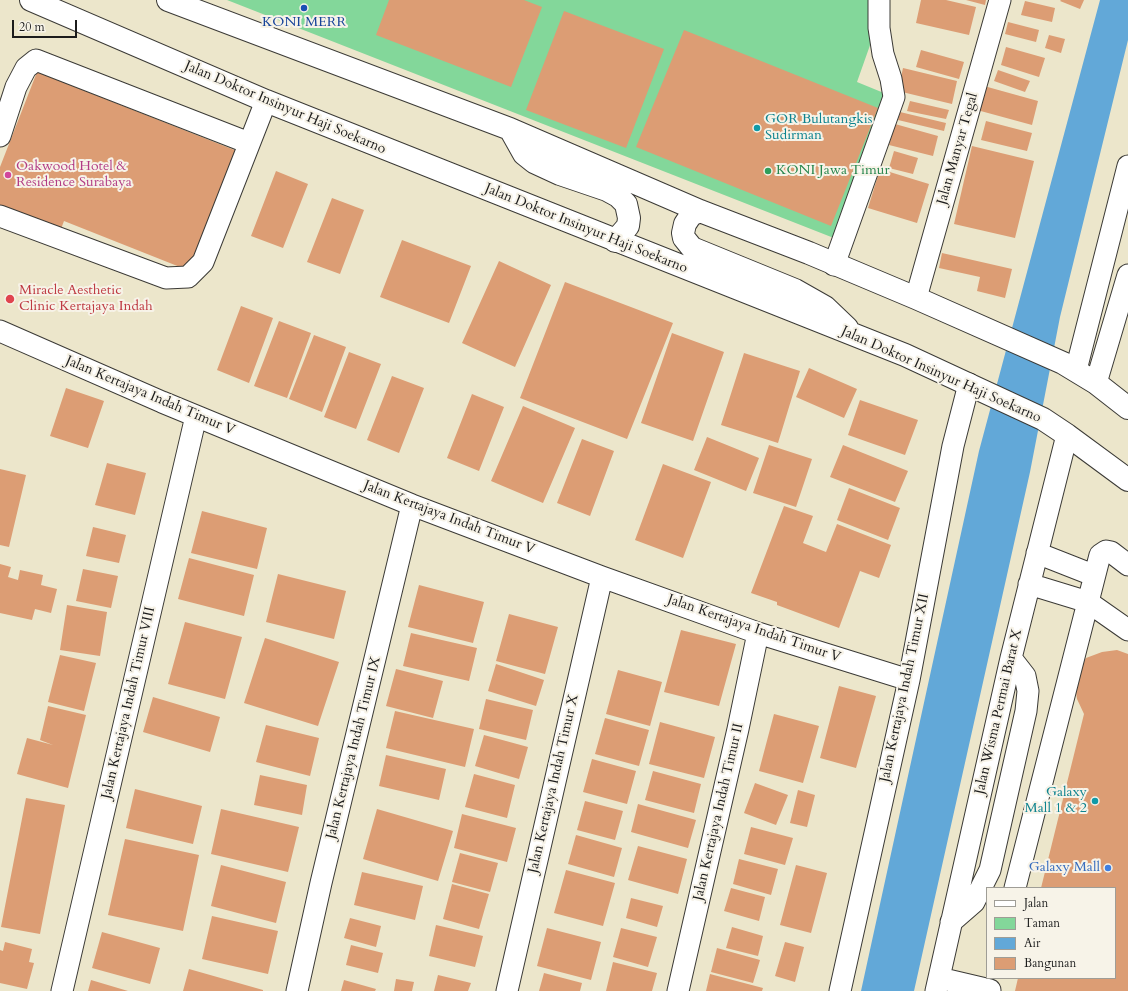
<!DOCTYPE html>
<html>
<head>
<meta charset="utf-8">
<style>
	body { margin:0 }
	#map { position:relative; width:1128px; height:991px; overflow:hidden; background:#ece6cb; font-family:Cardo,serif }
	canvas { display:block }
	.legend { position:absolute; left:986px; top:887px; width:130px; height:92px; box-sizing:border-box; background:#f7f3e8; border:1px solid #9f9d96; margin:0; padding:5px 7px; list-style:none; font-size:12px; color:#1c1c1c }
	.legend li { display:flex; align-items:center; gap:8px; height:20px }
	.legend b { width:20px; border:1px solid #9f9d96 }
	.scale { position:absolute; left:12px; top:20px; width:65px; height:18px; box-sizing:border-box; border:2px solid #1c1c1c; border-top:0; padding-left:5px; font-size:12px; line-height:14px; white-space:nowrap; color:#1c1c1c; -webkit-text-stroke:3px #f7f3e8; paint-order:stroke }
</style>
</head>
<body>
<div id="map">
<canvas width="1128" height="991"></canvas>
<ul class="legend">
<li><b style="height:5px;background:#fff"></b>Jalan</li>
<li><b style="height:11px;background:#83d79a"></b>Taman</li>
<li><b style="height:11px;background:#62a8d8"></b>Air</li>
<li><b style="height:11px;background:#dc9d74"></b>Bangunan</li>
</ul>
<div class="scale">20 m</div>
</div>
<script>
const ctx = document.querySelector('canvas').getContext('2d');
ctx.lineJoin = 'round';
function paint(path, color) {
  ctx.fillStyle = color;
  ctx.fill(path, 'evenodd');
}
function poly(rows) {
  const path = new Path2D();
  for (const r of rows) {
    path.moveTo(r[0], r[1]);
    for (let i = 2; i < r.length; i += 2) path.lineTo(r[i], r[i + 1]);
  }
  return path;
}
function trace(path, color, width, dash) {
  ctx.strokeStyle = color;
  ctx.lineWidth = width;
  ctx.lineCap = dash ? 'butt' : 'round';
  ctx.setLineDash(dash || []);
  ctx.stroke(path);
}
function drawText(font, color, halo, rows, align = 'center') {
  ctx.font = font + ' Cardo,serif';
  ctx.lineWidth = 4;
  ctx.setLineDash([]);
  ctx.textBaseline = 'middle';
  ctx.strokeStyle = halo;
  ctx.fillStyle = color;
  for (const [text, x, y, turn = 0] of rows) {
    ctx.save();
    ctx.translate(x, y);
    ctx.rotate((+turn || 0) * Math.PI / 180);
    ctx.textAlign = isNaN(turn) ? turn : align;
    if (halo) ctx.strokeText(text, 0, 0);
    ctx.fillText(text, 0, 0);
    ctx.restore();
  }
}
const green = poly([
	[227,0,886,0,857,82,901,100,844,242]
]);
const water = poly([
	[1100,0,1128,0,1128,40,1060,317,1030,472,914,991,861,991,979,451]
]);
const building = poly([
	[389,0,524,0,542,7,511,87,376,35],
	[921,0,946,0,976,7,969,35,916,23],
	[966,0,986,0,985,5],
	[1061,0,1084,0,1080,9,1060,1],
	[1025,1,1055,8,1052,22,1021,15],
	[564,11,664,49,626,148,526,110],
	[1008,22,1039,30,1036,42,1005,34],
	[684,30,878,108,831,226,636,147],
	[1049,35,1065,39,1061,53,1045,48],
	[1006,47,1045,58,1039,77,1001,65],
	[921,50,964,62,959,79,916,67],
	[903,68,957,81,952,104,898,91],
	[998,70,1030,81,1025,92,994,81],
	[37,72,237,151,190,271,64,221,61,229,0,205,0,167],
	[984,86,1038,101,1032,125,977,110],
	[910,101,949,110,946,119,907,111],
	[900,112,946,123,944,131,898,120],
	[986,121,1032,133,1027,151,981,140],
	[895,124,938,136,933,156,889,145],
	[972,146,1034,161,1015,238,954,224],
	[894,151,918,158,913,174,889,168],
	[880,169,929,184,917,223,868,208],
	[276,171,308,184,283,248,251,236],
	[332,198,364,210,340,274,307,262],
	[402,240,471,266,449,323,380,297],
	[942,253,1012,269,1005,298,977,291,980,277,939,268],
	[499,261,551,285,515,367,462,343],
	[565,282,673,323,627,439,520,398],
	[241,306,273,318,249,383,217,370],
	[279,321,311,333,287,398,254,386],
	[672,333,724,352,693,441,641,423],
	[314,335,346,347,322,412,289,399],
	[349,352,381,364,356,429,324,417],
	[744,353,800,371,778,443,721,425],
	[809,368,857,389,844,418,796,397],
	[392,376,424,388,399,453,367,440],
	[66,388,104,401,88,448,50,436],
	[472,394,504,407,479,471,447,458],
	[860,400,918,420,905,455,848,435],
	[523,406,575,428,543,503,491,481],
	[707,437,759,458,746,491,694,470],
	[582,439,614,451,590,516,557,503],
	[769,445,812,459,796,507,753,493],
	[843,445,908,471,895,502,830,477],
	[107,463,146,473,135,515,95,505],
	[663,464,711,482,683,558,635,540],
	[0,469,26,475,9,547,0,545],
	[849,488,900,508,888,540,837,520],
	[784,506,813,516,803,543,826,552,837,524,891,545,879,578,860,571,839,628,777,605,777,602,751,593],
	[202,511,267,528,257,569,191,553],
	[93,527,126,535,119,563,86,556],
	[189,558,254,575,244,616,178,599],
	[0,564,11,567,8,577,18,580,20,570,43,575,41,585,57,589,51,613,35,609,32,620,0,613],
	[83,569,118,576,111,608,76,601],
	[278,574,346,591,334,639,266,622],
	[419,585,484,602,473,643,408,627],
	[67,605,107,612,100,656,60,650],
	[509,614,558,627,545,674,496,661],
	[185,622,242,637,225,699,168,684],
	[681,630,736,644,719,706,664,692],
	[411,633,477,648,469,681,403,666],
	[265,638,339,662,318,726,244,703],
	[1117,650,1128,654,1128,991,1015,991,1018,978,1115,978,1115,888,1041,888,1084,714,1077,699,1074,679,1086,658,1102,652],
	[60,655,96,663,84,711,48,702],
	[496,664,544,680,536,706,488,691],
	[396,669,443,681,433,718,386,706],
	[618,670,662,682,650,726,606,714],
	[839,686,876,696,856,768,820,758],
	[153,697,220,717,210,752,143,732],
	[486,699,533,710,526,740,479,729],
	[48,706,86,715,68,788,17,774,27,738,53,745,40,740],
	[395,711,474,729,465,767,386,748],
	[774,714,819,726,803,783,759,771],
	[605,718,649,730,639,766,595,754],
	[660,722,715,737,704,778,649,764],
	[266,725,319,738,310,776,256,762],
	[484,735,528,747,519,779,475,766],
	[386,755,446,769,439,800,379,786],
	[592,759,636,771,627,804,583,792],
	[653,771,701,784,694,813,645,800],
	[474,774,515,785,507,818,465,807],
	[260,775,307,785,302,815,254,805],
	[755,783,788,795,776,825,744,813],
	[135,789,202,806,193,844,126,828],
	[798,790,815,795,807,827,790,823],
	[26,798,65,805,40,934,1,927],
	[585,801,623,811,615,840,577,830],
	[638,804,696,820,688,848,631,832],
	[221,809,299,827,288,872,211,854],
	[377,809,453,831,438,881,363,859],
	[462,814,516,828,507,862,454,848],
	[751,827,793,838,785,865,744,854],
	[576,835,622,848,614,877,568,864],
	[125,839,199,855,183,931,108,915],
	[638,846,687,859,678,894,628,880],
	[460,853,498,863,490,892,452,882],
	[739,859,778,869,771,895,733,884],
	[221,865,286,882,276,923,211,906],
	[796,865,827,873,811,933,780,925],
	[566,870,615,883,603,926,554,913],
	[362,872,423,886,415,920,354,905],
	[452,884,489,894,479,929,443,919],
	[731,888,765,897,759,921,724,911],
	[631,898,663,906,657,927,626,918],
	[212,916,278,931,268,974,202,959],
	[350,918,381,926,376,947,344,938],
	[436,925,483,936,475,967,429,956],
	[732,927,763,936,758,956,726,948],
	[547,928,601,942,591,980,537,966],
	[621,928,657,937,648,967,613,957],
	[102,932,160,948,150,984,92,968],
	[5,942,32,949,29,962,34,963,27,989,0,983,0,950,3,951],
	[785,942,804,947,795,982,775,976],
	[351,945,383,953,378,973,346,965],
	[717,948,760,960,753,983,711,972],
	[613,962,657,973,652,991,606,991],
	[189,969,263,990,263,991,183,991],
	[544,973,582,983,580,991,539,991],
	[710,974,763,988,762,991,706,991],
	[438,975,471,983,468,991,434,991],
	[396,979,414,982,412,991,394,991],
	[91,980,128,991,88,991],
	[344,980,376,989,375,991,341,991]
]);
const minor = poly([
	[0,136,16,87,26,68,36,60,249,143],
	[0,216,166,278,188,277,203,262,266,101],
	[834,265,894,97,891,79,883,54,879,28,879,0],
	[916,298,1000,0],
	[0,331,162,402,412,505,602,577,758,633,909,680],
	[1076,370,1128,166],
	[1096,383,1128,275],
	[1037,553,1093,575],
	[1029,584,1088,602,1100,555,1106,551,1111,552,1128,565],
	[1015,888,1088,602,1128,630],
	[951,922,974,902,990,870,1026,711,1028,691,1025,676,1011,658],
	[939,978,990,990],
	[62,991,196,416],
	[297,991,321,883,412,505],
	[507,991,602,577],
	[678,991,738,729,758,633],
	[840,991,909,680,953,446,969,384],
	[936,991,1011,658,1067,435]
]);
const major = poly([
	[31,0,266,101,905,355,1043,419,1067,435,1128,480],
	[168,0,510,129,700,211,809,253,916,298,1063,363,1096,383,1128,408],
	[510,129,524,154,534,162,560,174,607,190,618,196,626,204,629,218,628,226,615,241],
	[700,211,691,215,685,224,683,233,684,238,692,248,795,290,825,307,847,328]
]);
const markers = [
	[304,8,4,"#1a4fb4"],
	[757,128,4,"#0f9aa8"],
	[768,171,4,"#2e9e5b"],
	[8,175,4,"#d1479c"],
	[10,299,5,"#e0444e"],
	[1095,801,4,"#0f9aa8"],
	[1108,868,4,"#3f7fe0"]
];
const transitNames = [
	["KONI MERR",304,23]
];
const streetNames = [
	["Jalan Doktor Insinyur Haji Soekarno",285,108,23],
	["Jalan Manyar Tegal",958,149,-74],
	["Jalan Doktor Insinyur Haji Soekarno",586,229,22],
	["Jalan Doktor Insinyur Haji Soekarno",941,375,24],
	["Jalan Kertajaya Indah Timur V",150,396,23],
	["Jalan Kertajaya Indah Timur V",449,518,21],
	["Jalan Kertajaya Indah Timur V",754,629,19],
	["Jalan Kertajaya Indah Timur XII",905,688,-78],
	["Jalan Kertajaya Indah Timur VIII",129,703,-77],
	["Jalan Wisma Permai Barat X",999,712,-77],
	["Jalan Kertajaya Indah Timur IX",354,748,-76],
	["Jalan Kertajaya Indah Timur X",554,784,-77],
	["Jalan Kertajaya Indah Timur II",719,812,-77]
];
const cultureNames = [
	["GOR Bulutangkis",765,120],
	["Sudirman",765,136],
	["Galaxy",1087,793,"right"],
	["Mall 1 & 2",1087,809,"right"]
];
const hotelNames = [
	["Oakwood Hotel &",16,167],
	["Residence Surabaya",16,183]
];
const leisureNames = [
	["KONI Jawa Timur",776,171]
];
const healthNames = [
	["Miracle Aesthetic",19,291],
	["Clinic Kertajaya Indah",19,307]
];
const shopNames = [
	["Galaxy Mall",1100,868]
];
paint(green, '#83d79a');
paint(water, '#62a8d8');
paint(building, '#dc9d74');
trace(minor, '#3b3a36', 23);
trace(major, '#3b3a36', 24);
trace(minor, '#fff', 21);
trace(major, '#fff', 22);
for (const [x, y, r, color] of markers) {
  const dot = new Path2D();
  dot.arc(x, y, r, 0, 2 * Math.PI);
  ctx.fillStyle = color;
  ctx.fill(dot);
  trace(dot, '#f7f3e8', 1.5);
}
drawText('14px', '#164399', '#f7f3e8', transitNames);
drawText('14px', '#1c1c1c', '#f7f3e8', streetNames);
drawText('14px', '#0d838f', '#f7f3e8', cultureNames, 'left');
drawText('14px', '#b23c85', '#f7f3e8', hotelNames, 'left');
drawText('14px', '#27864d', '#f7f3e8', leisureNames, 'left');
drawText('14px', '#be3a42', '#f7f3e8', healthNames, 'left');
drawText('14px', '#366cbe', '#f7f3e8', shopNames, 'right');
</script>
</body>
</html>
